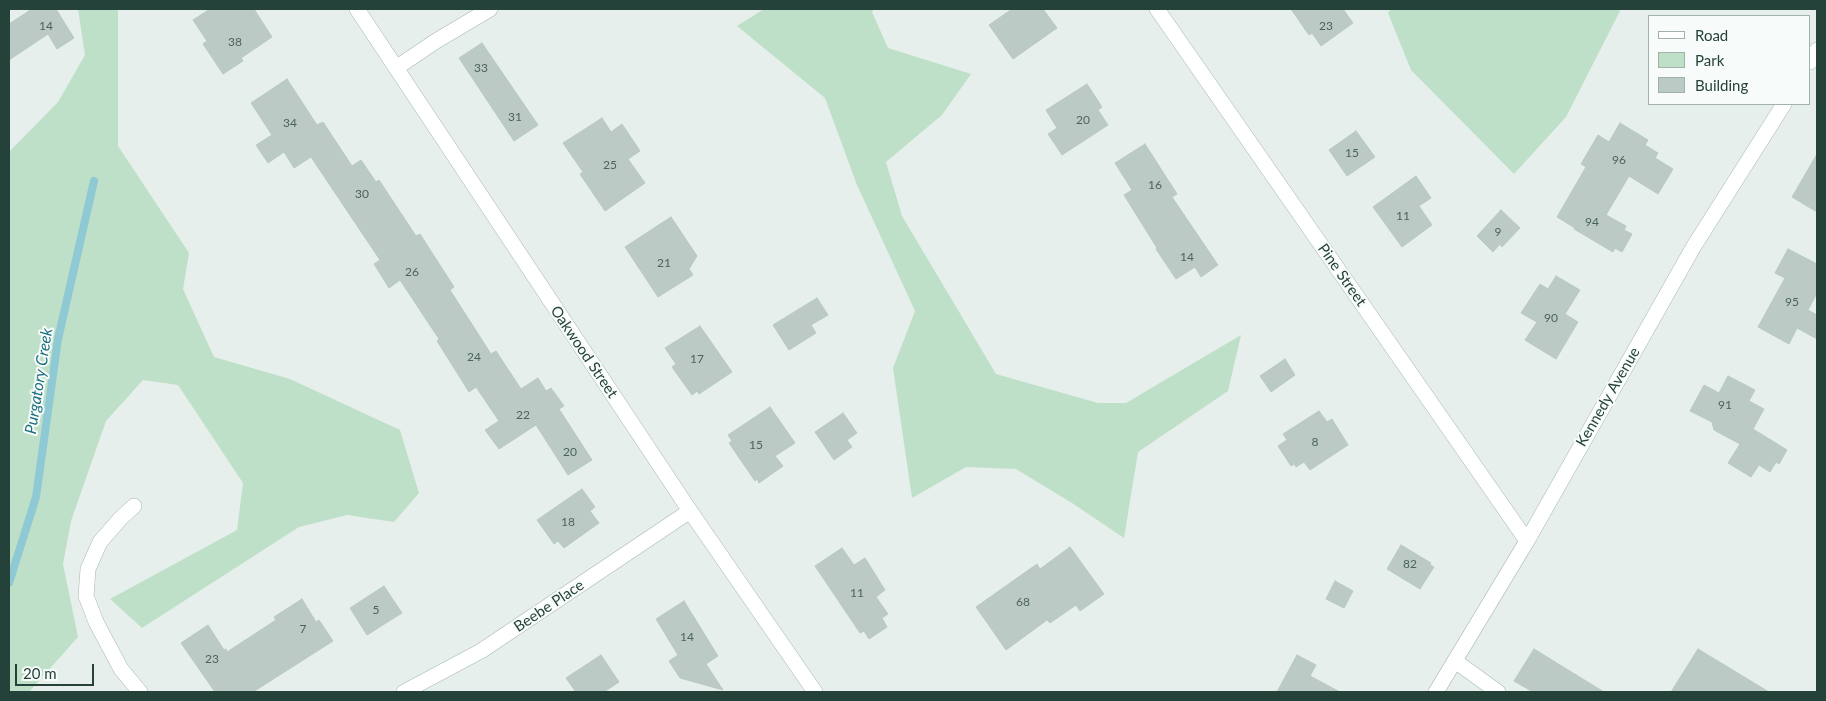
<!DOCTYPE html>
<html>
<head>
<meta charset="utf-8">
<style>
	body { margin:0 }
	#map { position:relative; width:1826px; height:701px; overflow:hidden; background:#e6efeb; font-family:Lato,sans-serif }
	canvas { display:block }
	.frame { position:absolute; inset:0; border:10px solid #24423a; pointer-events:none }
	.legend { position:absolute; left:1648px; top:15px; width:162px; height:90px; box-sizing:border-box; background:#f7fbf9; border:1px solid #a3b1ad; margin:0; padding:6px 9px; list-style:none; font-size:15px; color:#24423a }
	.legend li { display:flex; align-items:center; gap:10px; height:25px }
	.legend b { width:25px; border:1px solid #a3b1ad }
	.scale { position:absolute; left:15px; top:664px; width:79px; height:22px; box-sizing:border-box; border:2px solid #24423a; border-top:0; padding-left:6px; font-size:15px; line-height:18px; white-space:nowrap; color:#24423a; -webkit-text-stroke:4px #f7fbf9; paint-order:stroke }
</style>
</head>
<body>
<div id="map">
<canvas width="1826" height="701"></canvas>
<div class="frame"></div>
<ul class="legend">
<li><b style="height:6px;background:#fff"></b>Road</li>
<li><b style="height:14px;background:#bfe0c8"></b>Park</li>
<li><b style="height:14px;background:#bbcac4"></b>Building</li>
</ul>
<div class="scale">20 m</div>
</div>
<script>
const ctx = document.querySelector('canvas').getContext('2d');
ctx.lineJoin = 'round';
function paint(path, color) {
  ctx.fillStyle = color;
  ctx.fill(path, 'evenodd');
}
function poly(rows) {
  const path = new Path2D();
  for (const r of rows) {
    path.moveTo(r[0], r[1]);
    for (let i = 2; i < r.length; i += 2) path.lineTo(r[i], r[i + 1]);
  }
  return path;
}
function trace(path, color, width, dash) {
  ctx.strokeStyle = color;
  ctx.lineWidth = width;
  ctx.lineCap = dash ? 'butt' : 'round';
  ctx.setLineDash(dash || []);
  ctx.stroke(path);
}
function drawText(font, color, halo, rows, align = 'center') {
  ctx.font = font + ' Lato,sans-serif';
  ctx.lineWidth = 4;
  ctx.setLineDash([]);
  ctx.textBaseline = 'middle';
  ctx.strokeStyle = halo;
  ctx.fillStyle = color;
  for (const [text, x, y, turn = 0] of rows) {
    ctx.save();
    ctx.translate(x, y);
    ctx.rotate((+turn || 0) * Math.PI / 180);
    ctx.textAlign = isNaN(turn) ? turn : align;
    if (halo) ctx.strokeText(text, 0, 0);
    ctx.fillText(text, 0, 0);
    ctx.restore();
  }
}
const green = poly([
	[78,9,118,9,118,146,189,253,183,289,214,357,290,379,400,430,419,493,394,522,347,515,299,527,142,628,110,599,237,530,243,483,178,385,143,380,106,421,71,521,63,564,78,637,29,692,9,692,9,152,58,102,85,55],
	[764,9,874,9,872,12,888,48,971,74,942,115,886,162,902,216,996,374,1098,403,1126,403,1241,335,1228,391,1138,452,1124,538,1072,503,1016,469,966,467,912,498,893,368,915,311,857,185,825,98,737,26],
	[1391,9,1621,9,1566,117,1514,174,1411,70,1388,13]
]);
const stream = poly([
	[9,583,36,497,58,339,94,181]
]);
const building = poly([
	[32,9,56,9,74,38,57,49,48,34,9,60,9,24,32,9],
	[210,9,254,9,272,37,241,58,243,61,223,74,203,44,207,41,193,20,210,9],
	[1012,9,1043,9,1057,28,1013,59,989,25,1012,9],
	[1291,9,1343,9,1353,23,1321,46,1312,33,1309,35,1291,9],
	[482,43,538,125,514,141,459,58,482,43],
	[287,79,317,125,323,122,352,166,361,160,376,182,379,180,416,236,420,234,454,287,450,290,491,354,496,351,521,389,538,378,546,391,551,388,564,406,559,409,592,460,568,475,536,425,499,449,485,430,499,421,476,387,469,392,437,341,439,339,400,280,389,288,374,264,380,260,311,157,294,168,284,152,268,163,256,145,272,135,251,103,287,79],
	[1087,84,1102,107,1098,110,1108,125,1062,155,1048,134,1057,128,1046,110,1087,84],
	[602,118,611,132,622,124,640,151,628,159,645,183,605,211,580,174,583,172,563,143,602,118],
	[1620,123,1648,140,1645,145,1658,153,1655,158,1673,169,1658,194,1629,176,1606,215,1626,226,1624,230,1632,234,1622,252,1615,248,1613,252,1574,229,1575,228,1557,217,1586,167,1581,164,1598,135,1609,142,1620,123],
	[1356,131,1375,157,1347,176,1329,150,1356,131],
	[1145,144,1177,194,1172,197,1218,265,1201,277,1195,267,1176,279,1156,249,1157,248,1124,195,1132,190,1115,163,1145,144],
	[1817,154,1817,212,1792,197,1817,154],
	[1416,176,1431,198,1419,206,1432,225,1402,247,1373,207,1416,176],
	[1501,210,1520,228,1502,247,1500,244,1493,252,1477,236,1501,210],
	[671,217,697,256,689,269,693,275,658,297,625,247,671,217],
	[1788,249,1817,264,1817,293,1808,310,1817,315,1817,339,1797,328,1789,344,1758,327,1785,278,1775,273,1788,249],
	[1556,276,1580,290,1565,314,1578,322,1556,359,1525,340,1537,322,1521,313,1540,284,1548,289,1556,276],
	[817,298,828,315,811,325,816,333,789,350,773,325,817,298],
	[700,326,732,372,699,394,697,391,692,395,672,367,676,364,665,348,700,326],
	[1285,359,1295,375,1271,392,1260,376,1285,359],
	[1728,376,1755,390,1749,401,1764,409,1753,429,1787,450,1779,464,1776,462,1770,472,1759,465,1751,477,1728,463,1740,444,1714,430,1712,422,1690,411,1704,385,1719,393,1728,376],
	[770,407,795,443,775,456,783,466,759,483,757,479,755,481,729,443,732,441,728,435,770,407],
	[1319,411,1327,422,1332,419,1348,445,1310,470,1304,462,1296,467,1294,464,1291,466,1278,446,1287,440,1283,434,1319,411],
	[843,413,857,433,847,440,852,447,834,460,815,432,843,413],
	[582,489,595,507,590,511,599,523,564,548,558,541,554,544,537,520,582,489],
	[1401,545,1431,563,1430,565,1434,567,1420,589,1387,569,1401,545],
	[1070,547,1104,594,1080,611,1076,605,1050,623,1047,620,1006,650,976,607,1037,564,1040,569,1070,547],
	[842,548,854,565,865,558,885,590,876,597,888,614,882,618,887,627,869,639,864,631,860,633,815,566,842,548],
	[1335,581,1353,591,1344,608,1326,599,1335,581],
	[384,586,402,613,367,635,350,608,384,586],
	[302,599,316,622,319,620,333,641,253,692,215,692,181,643,208,625,224,650,226,649,227,652,276,620,274,617,302,599],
	[684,601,718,656,706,664,723,690,680,678,669,661,678,655,656,619,684,601],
	[1534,649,1604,692,1533,692,1514,681,1534,649],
	[1698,649,1769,692,1671,692,1698,649],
	[601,655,619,682,604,692,576,692,566,678,601,655],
	[1297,655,1316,665,1310,676,1340,692,1277,692,1297,655]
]);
const lane = poly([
	[396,68,436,41,490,9],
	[1455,661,1498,692],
	[121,669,96,622,86,596,88,569,100,542,120,519,134,506]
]);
const street = poly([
	[357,9,690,511,815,692],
	[1157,9,1527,541],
	[1810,62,1817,50],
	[121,669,140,692],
	[404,692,481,651,690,511],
	[1436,692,1527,541,1694,246,1784,104]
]);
const numberNames = [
	["14",46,26],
	["23",1326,26],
	["38",235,42],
	["33",481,68],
	["31",515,117],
	["20",1083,120],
	["34",290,123],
	["15",1352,153],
	["96",1619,160],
	["25",610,165],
	["16",1155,185],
	["30",362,194],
	["11",1403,216],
	["94",1592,222],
	["9",1498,232],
	["14",1187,257],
	["21",664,263],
	["26",412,272],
	["95",1792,302],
	["90",1551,318],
	["24",474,357],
	["17",697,359],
	["91",1725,405],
	["22",523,415],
	["8",1315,442],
	["15",756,445],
	["20",570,452],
	["18",568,522],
	["82",1410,564],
	["11",857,593],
	["68",1023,602],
	["5",376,610],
	["7",303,629],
	["14",687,637],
	["23",212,659]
];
const streetNames = [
	["Pine Street",1342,275,55],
	["Oakwood Street",584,352,56],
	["Kennedy Avenue",1608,397,-60],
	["Beebe Place",549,606,-34]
];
const waterNames = [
	["Purgatory Creek",39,381,-81]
];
paint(green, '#bfe0c8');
trace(stream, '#8ec9d4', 8);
paint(building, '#bbcac4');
trace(building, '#b8c9c2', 1);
trace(lane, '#a8b8b2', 16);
trace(street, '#a8b8b2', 16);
trace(lane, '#fff', 15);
trace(street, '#fff', 15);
drawText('12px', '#4a645c', null, numberNames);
drawText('15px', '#24423a', '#f7fbf9', streetNames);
drawText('italic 16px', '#1c6f80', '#f7fbf9', waterNames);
</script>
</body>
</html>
